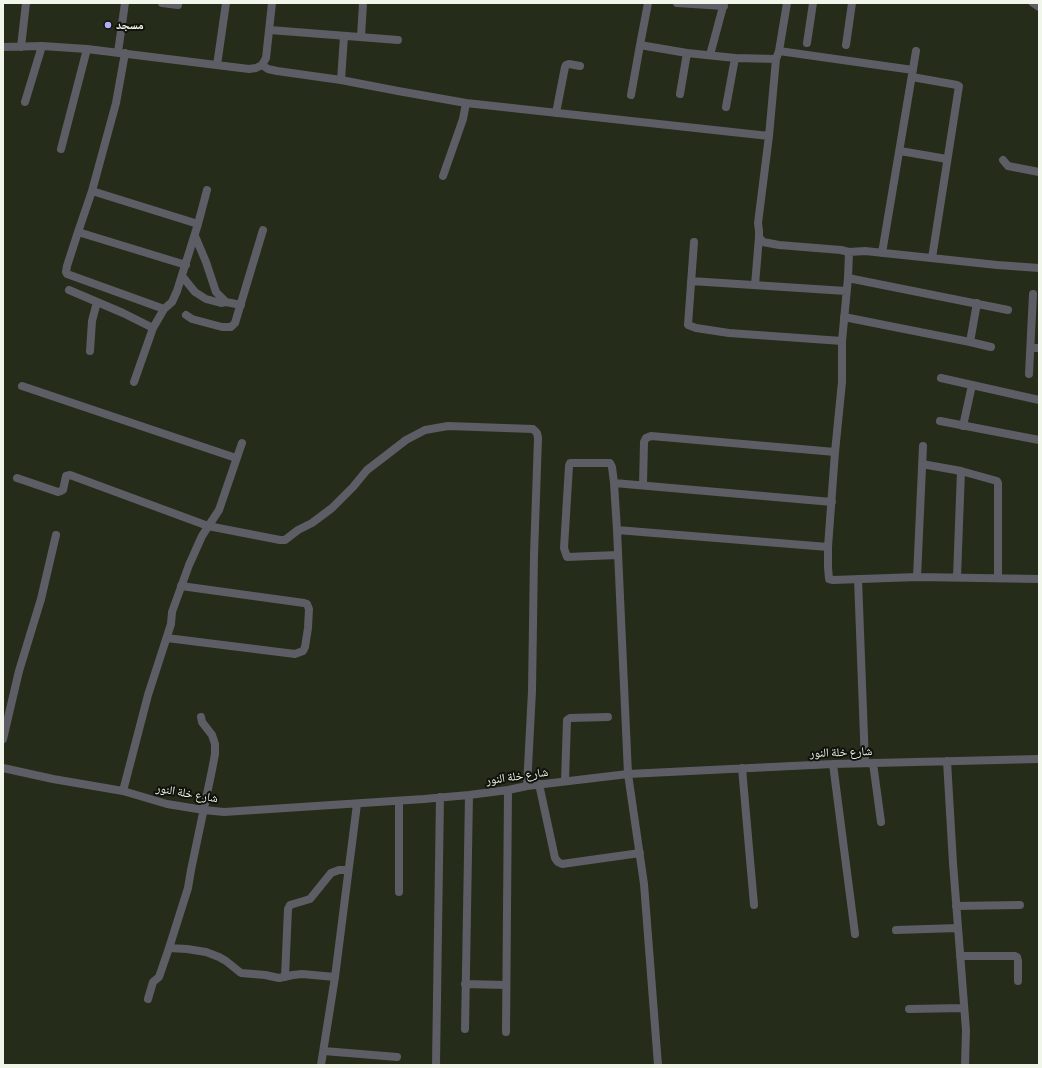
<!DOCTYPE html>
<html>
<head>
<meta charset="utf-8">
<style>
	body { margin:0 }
	#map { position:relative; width:1042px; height:1068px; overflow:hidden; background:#252c1a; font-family:Barlow,sans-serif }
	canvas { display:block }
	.frame { position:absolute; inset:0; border:4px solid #f1f6ea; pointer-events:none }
</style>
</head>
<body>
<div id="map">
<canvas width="1042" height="1068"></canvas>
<div class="frame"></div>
</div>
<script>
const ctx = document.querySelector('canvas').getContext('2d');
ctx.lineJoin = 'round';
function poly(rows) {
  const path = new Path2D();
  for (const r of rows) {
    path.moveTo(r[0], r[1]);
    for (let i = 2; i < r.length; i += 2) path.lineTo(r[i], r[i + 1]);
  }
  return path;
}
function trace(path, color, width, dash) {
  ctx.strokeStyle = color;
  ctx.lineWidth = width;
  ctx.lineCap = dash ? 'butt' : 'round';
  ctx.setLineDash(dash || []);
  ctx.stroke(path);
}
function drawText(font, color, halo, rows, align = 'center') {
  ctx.font = font + ' Barlow,"Noto Naskh Arabic",sans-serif';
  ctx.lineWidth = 4;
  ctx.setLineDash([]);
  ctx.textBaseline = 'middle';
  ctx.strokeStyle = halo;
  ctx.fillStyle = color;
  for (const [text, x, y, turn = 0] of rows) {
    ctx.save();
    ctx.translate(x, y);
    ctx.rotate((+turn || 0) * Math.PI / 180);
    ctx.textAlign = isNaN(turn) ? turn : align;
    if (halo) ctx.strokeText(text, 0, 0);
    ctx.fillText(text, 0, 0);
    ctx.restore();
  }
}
const minor = poly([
	[162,3,178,5],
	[677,3,724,6],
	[787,3,779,51,776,59,769,136,758,223,759,231,759,237,763,242,779,245,841,250,849,252,848,278,842,341,842,382,835,452,828,547,828,567,829,579,833,580,917,577,1039,579],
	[1033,3,1039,7],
	[270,30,398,40],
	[361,37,363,3],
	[807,43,813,3],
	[640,45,648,3],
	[846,45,852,3],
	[3,47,42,46,87,49,249,69,256,68,262,65,266,58,272,3],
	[21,47,26,3],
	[779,51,913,70],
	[118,52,125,3],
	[125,53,116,103,92,191,78,232,186,265],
	[710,55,724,3],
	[217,65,226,3],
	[262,65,268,69,277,71,341,80,398,91,466,103,769,136],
	[912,77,957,85,959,86,932,258],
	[341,80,344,36],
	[680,94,687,53],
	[631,95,640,45,687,53,735,58,776,59],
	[25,102,42,46],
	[726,107,735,58],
	[556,113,565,67,566,65,569,64,580,66],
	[61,149,87,49],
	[900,151,947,159],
	[1003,160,1008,166,1039,172],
	[443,176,463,119,466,103],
	[92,191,198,224],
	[78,232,67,266,66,272,67,274,164,309],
	[195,236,206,262,216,292,226,302,241,305],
	[694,242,688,325,696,328,729,333,842,341],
	[849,252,865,251,997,265,1039,268],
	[882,253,916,51],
	[182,276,195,292,206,299,221,303,226,302],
	[848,278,1008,310],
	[691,281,846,291],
	[755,285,759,237],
	[69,290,123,313,153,328],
	[186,315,192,319,222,327,231,327,235,323,263,230],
	[844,317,970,342,991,347],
	[970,342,977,303],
	[1031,348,1039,348],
	[90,351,92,321,97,302],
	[1029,374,1033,294],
	[941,378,1039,400],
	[134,382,153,328,164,309,172,302,177,291,198,224,207,190],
	[22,386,236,458],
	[940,421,1039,440],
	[963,426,972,385],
	[922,464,961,471,997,481,998,483,998,578],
	[17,478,58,492,61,491,63,490,66,476,70,475,208,526,280,540,285,540,298,530,312,523,332,508,353,487,367,470,384,457,406,440,425,430,448,426,533,429,537,433,538,438,534,555,532,691,527,786],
	[614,483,832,502],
	[643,485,644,442,646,438,651,436,835,452],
	[617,530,828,547],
	[618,555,567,557,564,548,569,466,570,463,610,463,612,467,614,483,617,530,628,774,644,884,658,1065],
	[917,577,923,446],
	[957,577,961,471],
	[858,579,865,763],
	[167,638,295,654,303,651,305,647,308,628,309,609,307,604,304,603,181,586],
	[3,739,19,671,41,599,56,535],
	[947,761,953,863,966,1030,965,1065],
	[873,763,881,822],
	[833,764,855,934],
	[3,768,53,779,123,791,167,804,204,810,224,812,424,799,469,795,508,790,527,786,628,774,833,764,1039,759],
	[742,768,754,905],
	[565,781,567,720,570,718,608,717],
	[539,784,555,858,558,862,562,864,640,853],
	[123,791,148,695,171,624,172,612,189,565,202,536,219,510,242,443],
	[399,892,399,801],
	[956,906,1020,905],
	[896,930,958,928],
	[169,948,187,949,206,952,219,957,226,961,241,973,265,975,279,978,293,975,302,974,335,977],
	[960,956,1015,956,1017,957,1018,961,1018,981],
	[285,977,288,909,290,905,310,899,331,873,339,870,348,870],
	[465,984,506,985],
	[148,999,153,982,159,977,169,948,188,888,191,870,212,770,215,754,215,744,212,735,202,722,201,717],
	[909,1009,964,1008],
	[465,1029,469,795],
	[506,1032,508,790],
	[324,1051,397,1057],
	[321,1065,335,977,357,804],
	[436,1065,440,797]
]);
const markers = [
	[108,25,4,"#b2adfa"]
];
const poiNames = [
	["مسجد",116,25]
];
const streetNames = [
	["شارع خلة النور",841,752,-2],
	["شارع خلة النور",517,776,-8],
	["شارع خلة النور",187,793,10]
];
trace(minor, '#5d5d66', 8);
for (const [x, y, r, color] of markers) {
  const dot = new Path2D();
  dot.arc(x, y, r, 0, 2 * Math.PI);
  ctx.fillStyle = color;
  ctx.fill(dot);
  trace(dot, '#10130b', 1.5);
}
drawText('bold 12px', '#f1f6ea', '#10130b', poiNames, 'left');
drawText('12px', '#f1f6ea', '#10130b', streetNames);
</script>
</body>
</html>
